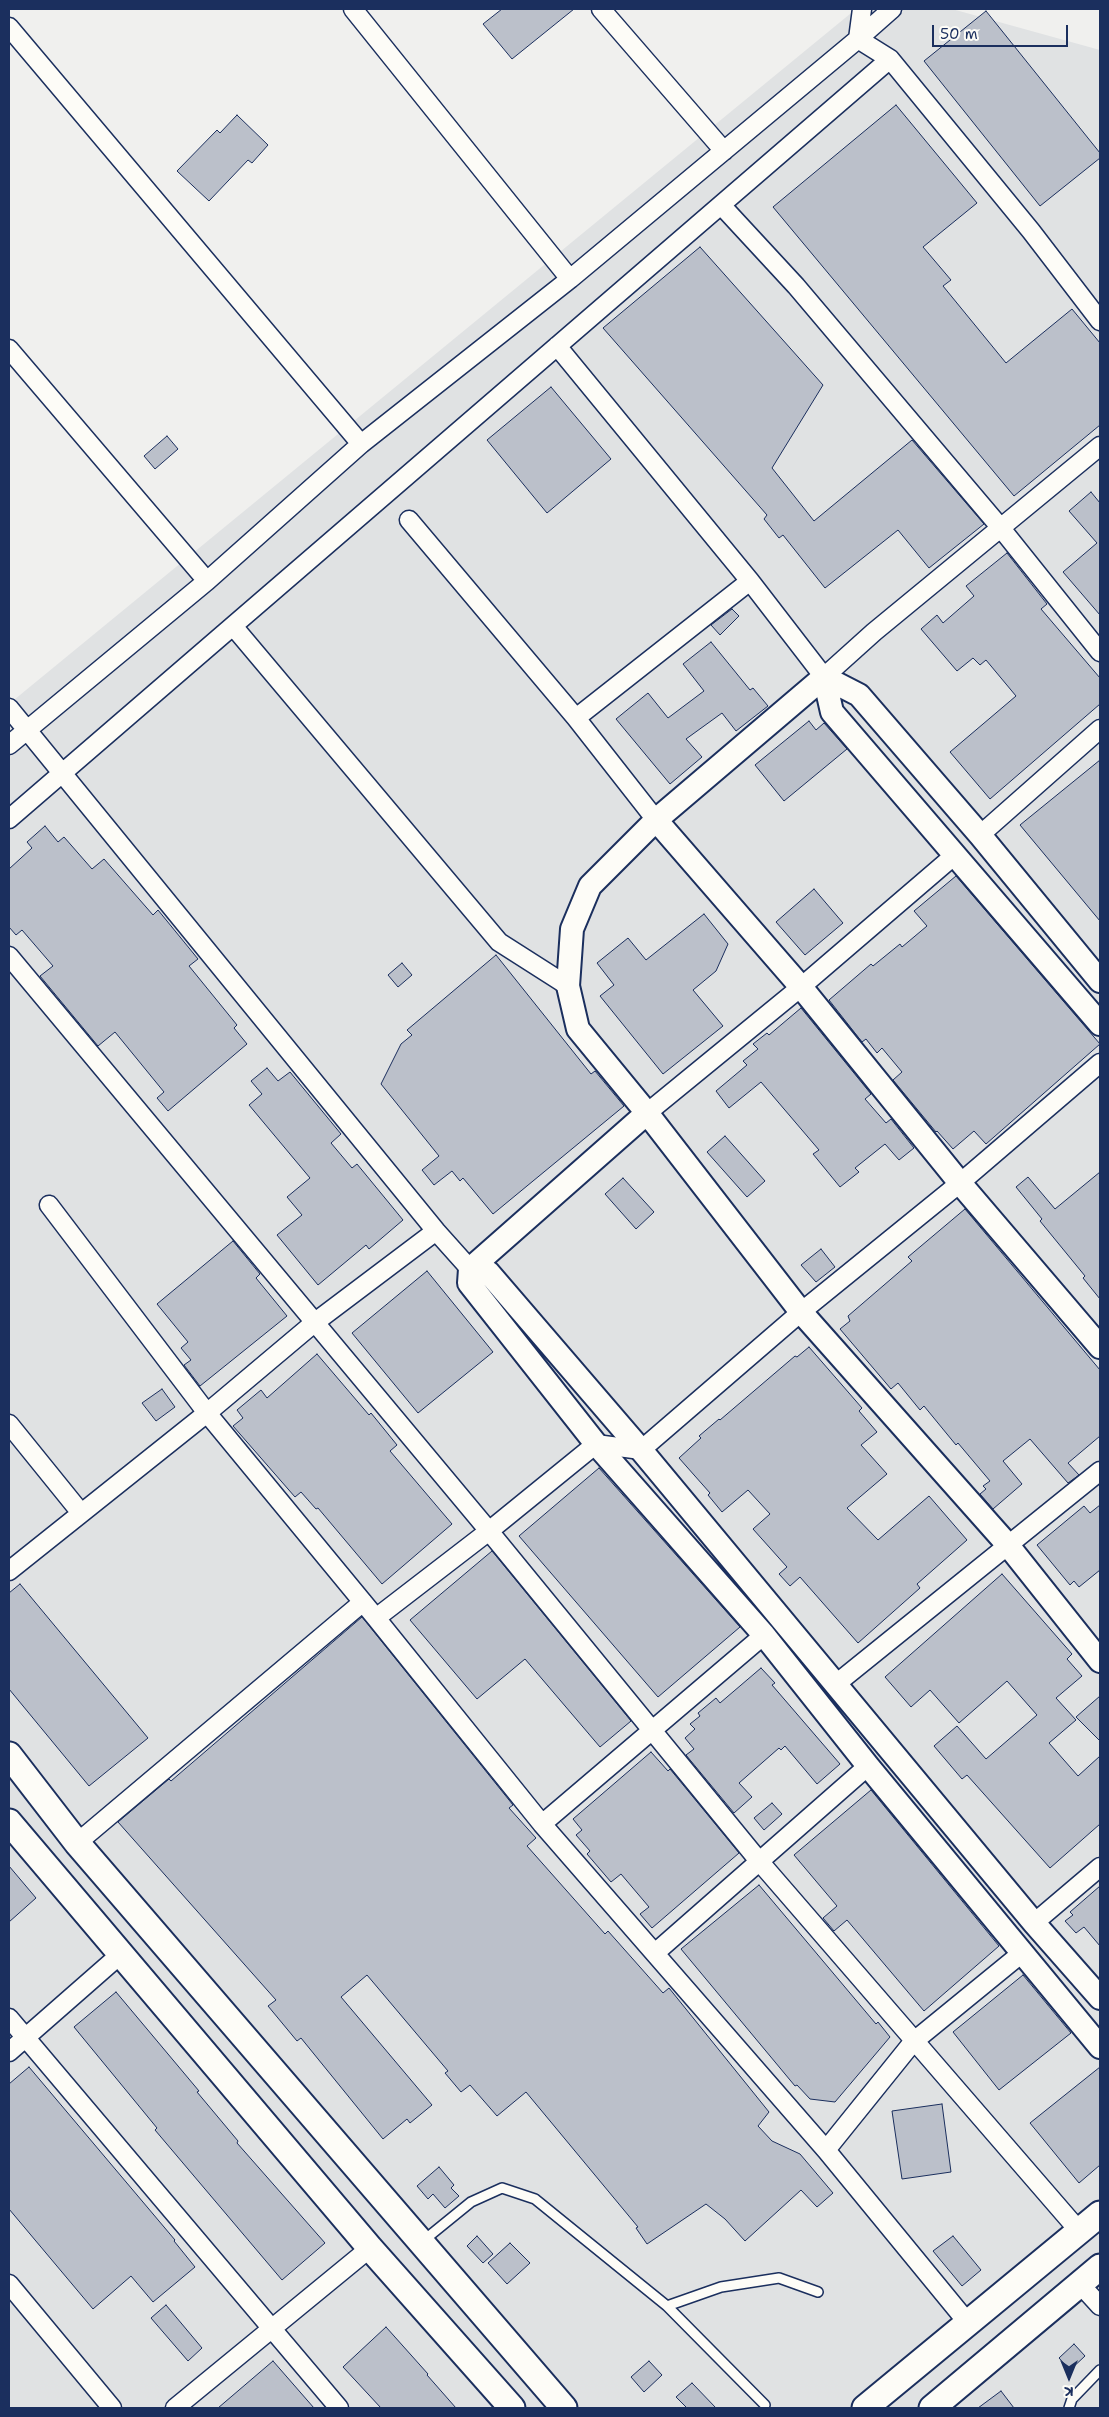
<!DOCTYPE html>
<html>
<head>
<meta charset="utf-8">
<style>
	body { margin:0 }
	#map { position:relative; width:1109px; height:2417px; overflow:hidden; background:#f0f0ee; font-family:"Shantell Sans",sans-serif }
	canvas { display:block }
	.frame { position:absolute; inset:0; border:10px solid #1b2f5e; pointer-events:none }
	.north { position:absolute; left:1044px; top:2352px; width:50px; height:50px; -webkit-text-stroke:4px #fdfcf7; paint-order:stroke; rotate:180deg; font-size:14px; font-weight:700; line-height:20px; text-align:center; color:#1b2f5e }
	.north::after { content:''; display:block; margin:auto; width:18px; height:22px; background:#1b2f5e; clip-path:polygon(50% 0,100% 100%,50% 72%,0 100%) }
	.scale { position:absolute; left:932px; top:25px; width:136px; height:22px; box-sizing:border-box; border:2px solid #1b2f5e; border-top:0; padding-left:6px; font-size:15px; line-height:18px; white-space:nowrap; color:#1b2f5e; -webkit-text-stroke:4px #fdfcf7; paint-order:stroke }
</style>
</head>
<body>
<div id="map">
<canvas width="1109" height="2417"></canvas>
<div class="frame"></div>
<div class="north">K</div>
<div class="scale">50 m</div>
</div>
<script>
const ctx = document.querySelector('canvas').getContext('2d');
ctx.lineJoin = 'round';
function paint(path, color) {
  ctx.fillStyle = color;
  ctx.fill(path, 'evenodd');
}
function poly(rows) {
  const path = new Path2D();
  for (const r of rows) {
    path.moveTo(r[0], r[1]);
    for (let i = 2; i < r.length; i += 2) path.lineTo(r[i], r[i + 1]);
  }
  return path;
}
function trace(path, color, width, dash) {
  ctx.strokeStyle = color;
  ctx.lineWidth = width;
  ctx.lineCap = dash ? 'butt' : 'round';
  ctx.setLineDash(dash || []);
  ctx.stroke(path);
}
const built = poly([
	[856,9,952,9,1100,50,1100,2408,9,2408,9,704]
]);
const building = poly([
	[502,9,574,9,512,59,483,24,502,9],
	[986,11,1100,153,1100,158,1040,206,924,61,986,11],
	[896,105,977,203,923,247,951,280,943,286,1006,363,1072,309,1100,343,1100,425,1014,496,773,207,896,105],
	[237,115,268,145,252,163,248,160,209,201,177,171,217,130,220,133,237,115],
	[700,247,823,385,772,468,814,521,912,440,984,524,929,568,898,530,825,588,783,535,779,538,764,519,767,515,603,328,700,247],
	[551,387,611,459,547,513,487,440,551,387],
	[167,436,178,449,155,469,144,456,167,436],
	[1091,492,1100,503,1100,615,1063,572,1097,543,1069,511,1091,492],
	[1007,553,1047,604,1041,609,1100,678,1100,704,990,799,950,752,1016,696,986,660,980,665,973,658,957,671,921,629,937,615,943,623,974,596,966,586,1007,553],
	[732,609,739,616,720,635,711,625,732,609],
	[711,642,750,690,753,688,768,706,736,731,722,713,686,739,702,757,670,784,616,719,648,693,668,718,704,691,683,664,711,642],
	[809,721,816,730,824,723,847,749,784,801,755,765,809,721],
	[1100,760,1100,921,1020,825,1100,760],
	[45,826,58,842,64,837,92,869,104,859,153,915,158,910,198,959,189,966,237,1025,234,1028,247,1044,168,1111,157,1098,164,1092,115,1032,98,1046,40,976,53,966,22,930,16,935,9,927,9,869,32,848,27,842,45,826],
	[956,876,1100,1044,986,1144,974,1131,953,1149,937,1131,936,1132,893,1080,902,1072,882,1048,877,1053,866,1039,862,1042,829,1000,871,964,873,966,900,944,902,947,927,926,914,911,956,876],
	[814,889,843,923,805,955,776,922,814,889],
	[704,914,728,944,716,971,693,990,723,1026,663,1074,600,996,614,985,597,963,628,938,646,960,704,914],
	[496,955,591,1074,595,1071,624,1106,493,1214,463,1178,460,1181,452,1171,434,1185,422,1170,439,1156,381,1084,401,1044,412,1035,407,1030,496,955],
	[402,963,412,975,398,987,388,975,402,963],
	[801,1008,871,1094,865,1099,886,1123,891,1119,914,1148,899,1160,885,1144,855,1168,859,1172,840,1187,813,1154,819,1150,761,1082,729,1108,716,1091,747,1065,743,1061,758,1049,753,1044,767,1033,769,1035,801,1008],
	[267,1068,278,1081,290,1072,341,1134,331,1143,352,1168,357,1164,403,1220,369,1249,366,1245,318,1285,277,1235,302,1215,287,1197,310,1178,249,1105,262,1094,251,1081,267,1068],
	[725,1136,765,1181,747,1197,707,1152,725,1136],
	[1100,1172,1100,1299,1083,1278,1085,1276,1040,1221,1042,1219,1016,1187,1028,1177,1055,1209,1100,1172],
	[623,1178,654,1212,636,1229,605,1194,623,1178],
	[965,1209,1100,1370,1100,1436,1068,1463,1079,1475,1068,1483,1030,1439,1003,1461,1022,1484,993,1509,980,1494,986,1489,983,1486,990,1481,958,1443,956,1445,924,1406,920,1410,898,1383,891,1389,840,1329,850,1321,848,1316,912,1261,908,1257,965,1209],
	[233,1241,260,1274,256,1278,287,1316,200,1386,184,1365,191,1360,181,1348,188,1342,157,1304,233,1241],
	[821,1249,835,1267,816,1282,801,1265,821,1249],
	[427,1271,493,1352,418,1413,352,1333,427,1271],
	[809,1347,862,1408,859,1411,877,1432,861,1445,887,1474,847,1508,878,1540,929,1496,967,1540,917,1584,920,1588,858,1643,800,1577,790,1586,779,1574,787,1567,753,1529,770,1514,748,1490,722,1512,708,1495,710,1493,679,1458,701,1438,699,1436,719,1419,720,1420,795,1356,797,1357,809,1347],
	[317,1354,369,1415,371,1413,397,1445,390,1451,452,1524,382,1584,318,1508,316,1509,301,1492,295,1497,233,1426,243,1418,237,1410,261,1390,267,1398,317,1354],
	[162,1389,175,1407,156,1421,142,1403,162,1389],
	[599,1468,740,1627,658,1697,519,1536,599,1468],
	[1100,1505,1100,1570,1079,1587,1074,1581,1070,1585,1037,1545,1084,1506,1090,1513,1100,1505],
	[492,1551,631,1721,600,1747,525,1659,477,1699,410,1620,492,1551],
	[1002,1574,1072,1654,1067,1659,1082,1676,1056,1698,1076,1720,1049,1743,1078,1776,1100,1756,1100,1824,1050,1868,967,1775,962,1779,934,1746,957,1726,986,1759,1037,1715,1007,1681,959,1723,930,1690,911,1707,885,1677,1002,1574],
	[20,1584,148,1738,89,1786,9,1689,9,1593,20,1584],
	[362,1617,513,1805,509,1808,536,1838,527,1846,605,1934,608,1931,663,1993,669,1988,769,2112,758,2126,772,2141,800,2154,833,2193,817,2207,801,2190,745,2241,725,2219,706,2204,647,2244,636,2228,638,2227,526,2092,497,2116,470,2085,461,2092,445,2073,448,2071,367,1975,341,1997,432,2105,410,2123,407,2119,383,2139,301,2038,297,2041,268,2006,276,2000,118,1822,169,1779,171,1781,362,1617],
	[761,1668,775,1683,772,1685,840,1764,817,1784,785,1746,781,1750,779,1748,739,1783,752,1797,734,1813,686,1755,694,1749,685,1738,695,1729,690,1724,700,1716,698,1713,716,1698,720,1703,761,1668],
	[1100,1696,1100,1741,1076,1717,1100,1696],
	[651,1752,668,1771,670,1769,739,1853,652,1928,640,1914,649,1907,621,1874,611,1882,587,1854,590,1851,576,1835,582,1830,573,1819,651,1752],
	[871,1790,999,1946,924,2011,847,1920,834,1931,823,1918,837,1906,794,1855,871,1790],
	[772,1803,782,1814,764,1830,754,1818,772,1803],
	[9,1866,36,1898,9,1922,9,1866],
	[759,1885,876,2024,878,2022,890,2037,835,2102,810,2099,797,2085,795,2086,681,1949,759,1885],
	[1100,1886,1100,1946,1084,1927,1076,1933,1065,1921,1073,1915,1070,1912,1100,1886],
	[1023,1975,1071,2033,999,2090,953,2032,1023,1975],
	[116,1992,199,2091,197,2092,238,2141,237,2143,325,2243,282,2280,155,2130,157,2128,74,2027,116,1992],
	[29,2067,175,2240,174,2241,195,2267,153,2302,131,2276,93,2309,9,2209,9,2084,29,2067],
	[1100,2067,1100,2165,1079,2183,1030,2123,1100,2067],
	[942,2104,951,2172,902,2179,892,2111,942,2104],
	[439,2167,454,2185,451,2188,459,2196,445,2208,433,2194,428,2199,417,2186,439,2167],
	[477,2236,493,2254,483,2263,467,2246,477,2236],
	[953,2236,981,2270,962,2286,933,2251,953,2236],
	[510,2243,530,2263,507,2284,488,2263,510,2243],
	[166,2305,202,2348,188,2361,151,2318,166,2305],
	[386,2327,428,2374,427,2375,456,2408,381,2408,343,2367,386,2327],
	[1074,2344,1085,2356,1070,2370,1059,2358,1074,2344],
	[273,2361,314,2408,218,2408,273,2361],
	[649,2361,662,2375,644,2392,631,2377,649,2361],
	[692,2383,716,2408,687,2408,676,2397,692,2383],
	[1001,2391,1014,2408,978,2408,1001,2391]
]);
const service = poly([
	[423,2241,471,2202,502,2188,535,2199,667,2306,765,2405],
	[667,2306,721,2287,779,2278,818,2292],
	[1069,2408,1072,2399,1100,2370]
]);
const minor = poly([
	[353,9,570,279],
	[601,9,724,151],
	[9,27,361,444],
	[858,39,890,59,1031,231,1100,321],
	[858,39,862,9],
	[722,206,796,286,1000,527,1100,652],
	[557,346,750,581,824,677,874,632,1100,446],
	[9,349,207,581],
	[409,520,576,718,656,820],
	[233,626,499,942,568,986],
	[9,708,436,1231,470,1269],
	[576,718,750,581],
	[9,745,207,581,361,444,570,279,858,39,892,9],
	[9,819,890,59],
	[980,835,1100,729],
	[9,956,489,1531,759,1861,1080,2232],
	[647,1113,801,987,956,854],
	[49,1205,207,1413,376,1618,542,1824,826,2150,968,2323],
	[9,1424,81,1513],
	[9,1571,207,1413,314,1323,436,1231],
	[376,1618,489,1531,596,1444,641,1450,801,1312,960,1183,1100,1063],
	[836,1684,1100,1471],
	[542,1824,764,1635],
	[77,1843,363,1602],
	[1034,1923,1100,1867],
	[655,1953,868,1766],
	[9,2018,339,2408],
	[9,2052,122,1953],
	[826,2150,913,2042,1022,1953],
	[9,2284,112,2408],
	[1080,2284,1100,2306],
	[175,2408,370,2248]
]);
const tertiary = poly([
	[824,677,656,820,590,886,572,929,568,986,578,1029,647,1113,801,1312,1007,1544,1100,1661],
	[824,677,832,712,1100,1024],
	[824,677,859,695,980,835,1100,981],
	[656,820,801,987,960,1183,1100,1347],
	[647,1113,470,1269,469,1283,596,1444,764,1635,868,1766,1100,2047],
	[470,1269,488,1272,641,1450,1034,1923,1100,1998]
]);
const secondary = poly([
	[9,1755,77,1843,564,2408],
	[9,1822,370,2248,512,2408],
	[865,2408,1100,2214],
	[932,2408,1100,2267]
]);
paint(built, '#e0e2e3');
paint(building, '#bbc0ca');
trace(building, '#1b2f5e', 1);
trace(service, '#1b2f5e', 12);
trace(minor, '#1b2f5e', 21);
trace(tertiary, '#1b2f5e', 26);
trace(secondary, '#1b2f5e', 29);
trace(service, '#fdfcf7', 9);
trace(minor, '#fdfcf7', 18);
trace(tertiary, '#fdfcf7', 22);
trace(secondary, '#fdfcf7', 25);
</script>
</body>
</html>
